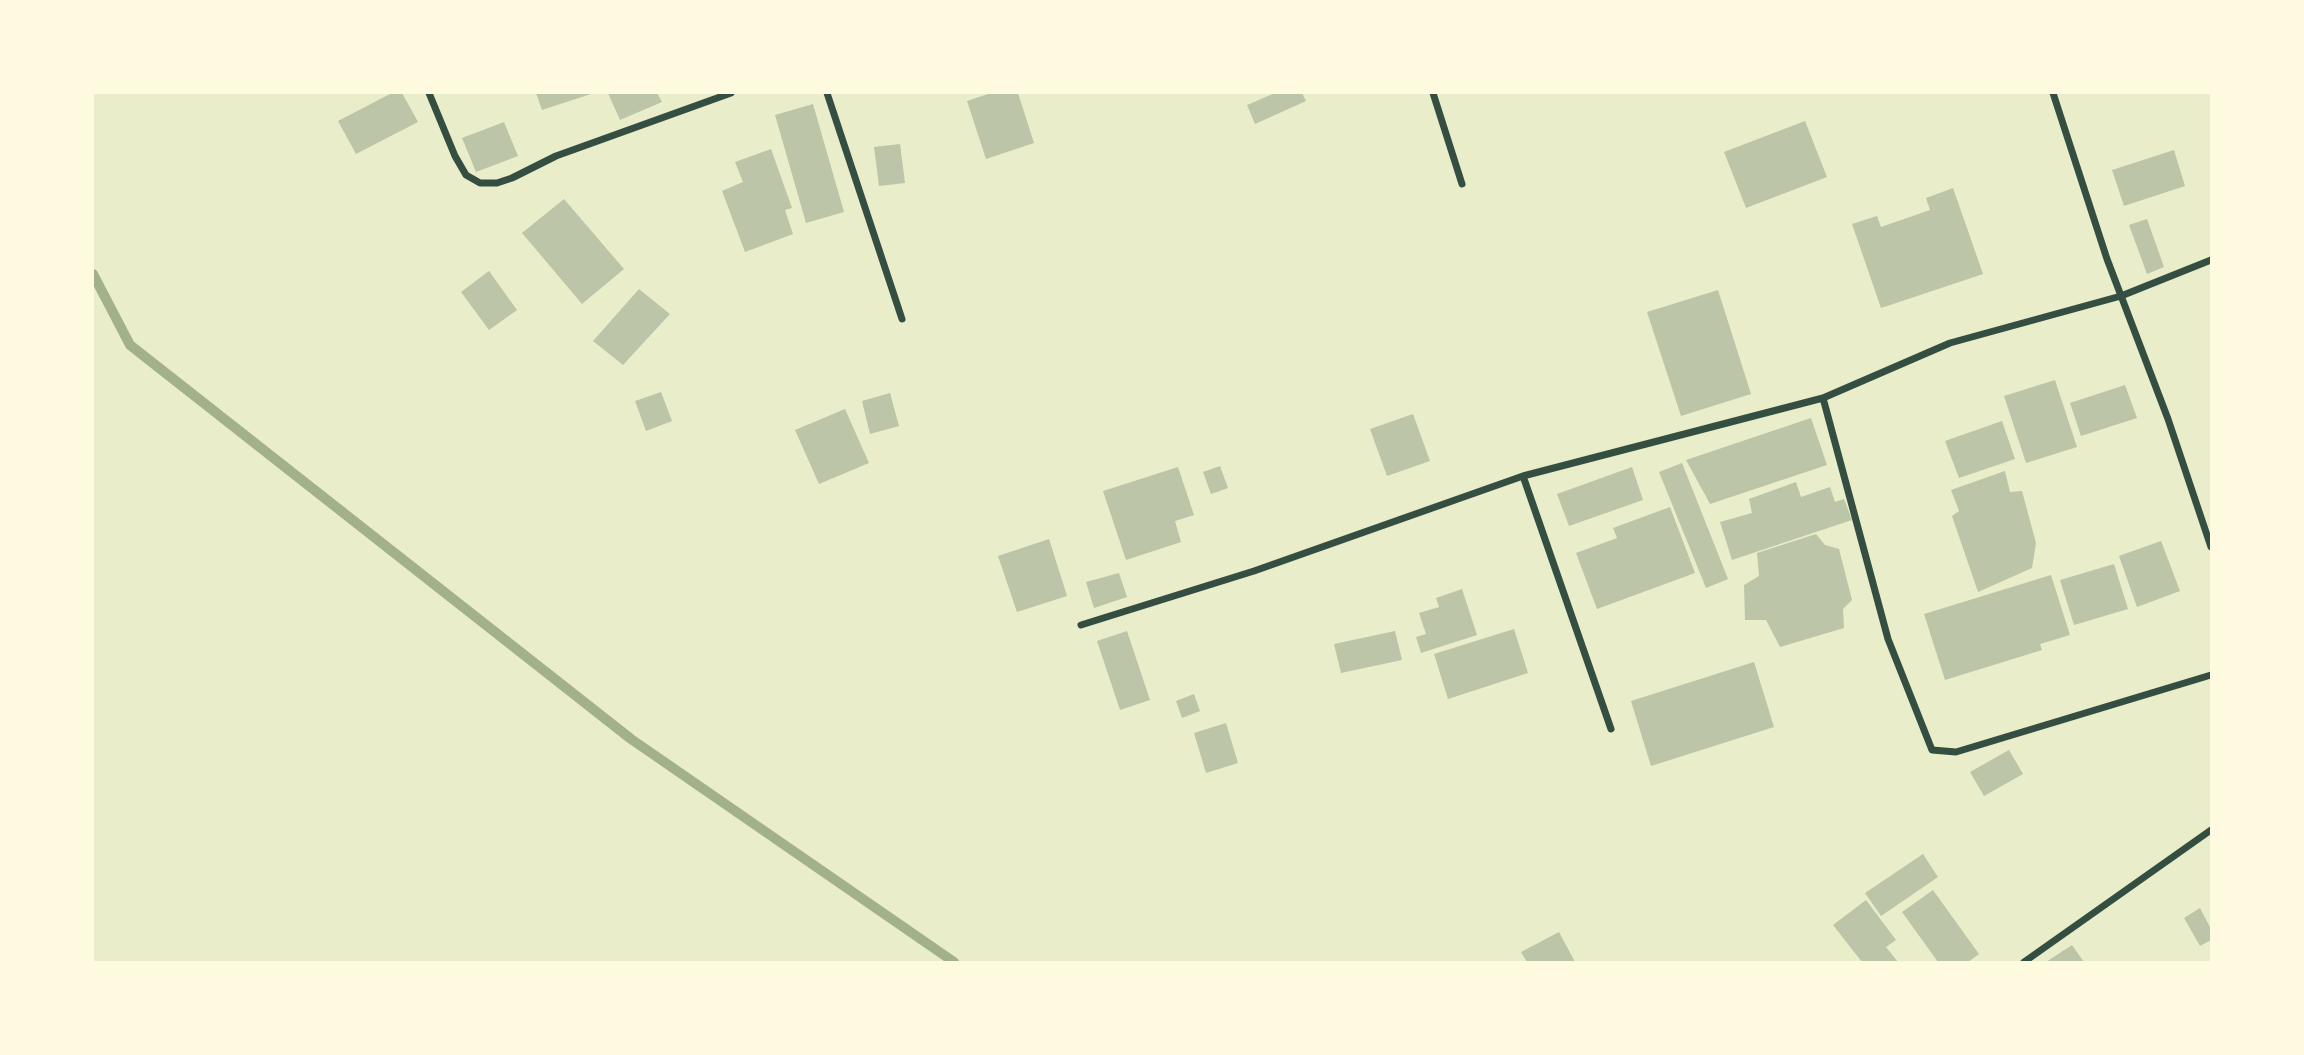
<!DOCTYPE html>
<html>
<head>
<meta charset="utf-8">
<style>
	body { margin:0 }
	#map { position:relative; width:2304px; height:1055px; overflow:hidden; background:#e9edc9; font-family:"Playfair Display",serif }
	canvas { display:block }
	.frame { position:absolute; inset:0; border:94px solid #fefae0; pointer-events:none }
</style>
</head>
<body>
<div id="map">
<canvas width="2304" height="1055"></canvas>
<div class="frame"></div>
</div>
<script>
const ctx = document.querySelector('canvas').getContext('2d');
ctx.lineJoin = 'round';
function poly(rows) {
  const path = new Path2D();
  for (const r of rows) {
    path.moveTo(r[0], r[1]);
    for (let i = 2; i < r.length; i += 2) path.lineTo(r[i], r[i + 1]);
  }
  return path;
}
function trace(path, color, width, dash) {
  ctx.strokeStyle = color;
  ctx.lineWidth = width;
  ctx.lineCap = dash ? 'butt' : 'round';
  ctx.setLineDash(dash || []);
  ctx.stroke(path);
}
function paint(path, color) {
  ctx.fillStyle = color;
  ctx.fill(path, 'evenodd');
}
const stream = poly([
	[93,274,130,345,631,739,954,962]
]);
const building = poly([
	[392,93,402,93,418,122,356,154,338,121],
	[536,93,594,93,542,110],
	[608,93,657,93,662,102,620,120],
	[991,93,1018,93,1034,143,986,159,967,101],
	[1275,93,1302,93,1306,101,1255,124,1247,105],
	[813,104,844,212,806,223,775,115],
	[1805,121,1827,177,1746,208,1724,152],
	[504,122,518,156,476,172,462,138],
	[900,144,905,183,879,186,874,147],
	[771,149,792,208,785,210,793,234,745,252,722,191,743,182,735,162],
	[2174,150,2185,186,2124,206,2112,170],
	[1953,188,1983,274,1881,308,1852,224,1877,216,1881,227,1930,210,1926,198],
	[564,199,624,269,582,304,522,233],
	[2147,219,2164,267,2147,274,2129,225],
	[489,271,517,310,489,330,461,292],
	[639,289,670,314,623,365,593,341],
	[1718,290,1751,394,1681,416,1647,312],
	[2055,380,2077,447,2026,463,2004,396],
	[2125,385,2137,418,2081,436,2070,403],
	[661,392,672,421,646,431,635,401],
	[890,393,899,426,870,434,862,401],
	[845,409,869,463,819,484,795,430],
	[1413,414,1430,461,1387,476,1370,429],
	[1811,418,1827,465,1710,504,1686,460],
	[2002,421,2015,459,1959,478,1945,441],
	[1682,463,1728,579,1706,588,1659,472],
	[1220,466,1228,488,1211,494,1203,472],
	[1178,467,1194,515,1175,521,1181,542,1126,560,1103,491],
	[1632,467,1643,500,1569,526,1557,494],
	[2005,471,2010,492,2022,491,2036,543,2032,568,1978,592,1952,516,1959,511,1951,490],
	[1796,482,1801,497,1830,487,1835,502,1844,499,1852,520,1732,560,1720,522,1752,513,1749,499],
	[1670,507,1695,573,1597,609,1576,553,1617,538,1613,528],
	[1816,534,1825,545,1839,549,1852,600,1843,609,1844,628,1780,647,1766,620,1745,620,1744,585,1759,576,1757,553],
	[1049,539,1067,596,1017,612,998,556],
	[2161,541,2180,591,2137,607,2119,556],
	[2114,564,2128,609,2074,625,2060,580],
	[1119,573,1127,597,1094,608,1086,582],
	[2051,575,2070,635,2040,644,2042,650,1945,680,1924,614],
	[1462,589,1477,635,1421,653,1416,637,1426,634,1419,613,1439,607,1436,598],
	[1514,629,1528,673,1448,699,1434,654],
	[1127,631,1150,700,1120,710,1097,641],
	[1395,631,1402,660,1341,673,1334,644],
	[1754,662,1774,727,1651,766,1631,701],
	[1194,694,1200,711,1182,718,1176,701],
	[1226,723,1238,763,1206,773,1194,733],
	[2009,750,2023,774,1984,796,1970,772],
	[1923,854,1938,877,1881,916,1865,893],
	[1933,890,1979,954,1968,962,1938,962,1902,912],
	[1866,900,1896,940,1886,947,1898,962,1862,962,1833,925],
	[2200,908,2211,929,2211,940,2200,946,2184,918],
	[1559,932,1575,962,1527,962,1521,952],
	[2072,945,2084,962,2046,962]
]);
const minor = poly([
	[429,93,455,156,466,175,480,183,497,183,512,178,556,156,731,93],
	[827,93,902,319],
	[1433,93,1462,184],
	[2053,93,2107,259,2168,419,2211,547],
	[1823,398,1888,639,1932,750,1956,752,2211,675],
	[1523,476,1611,729],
	[1081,625,1254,571,1523,476,1823,398,1950,343,2121,296,2211,260],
	[2024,962,2211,830]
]);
trace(stream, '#a3b18a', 10);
paint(building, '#bcc5a7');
trace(minor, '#344e41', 7);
</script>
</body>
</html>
